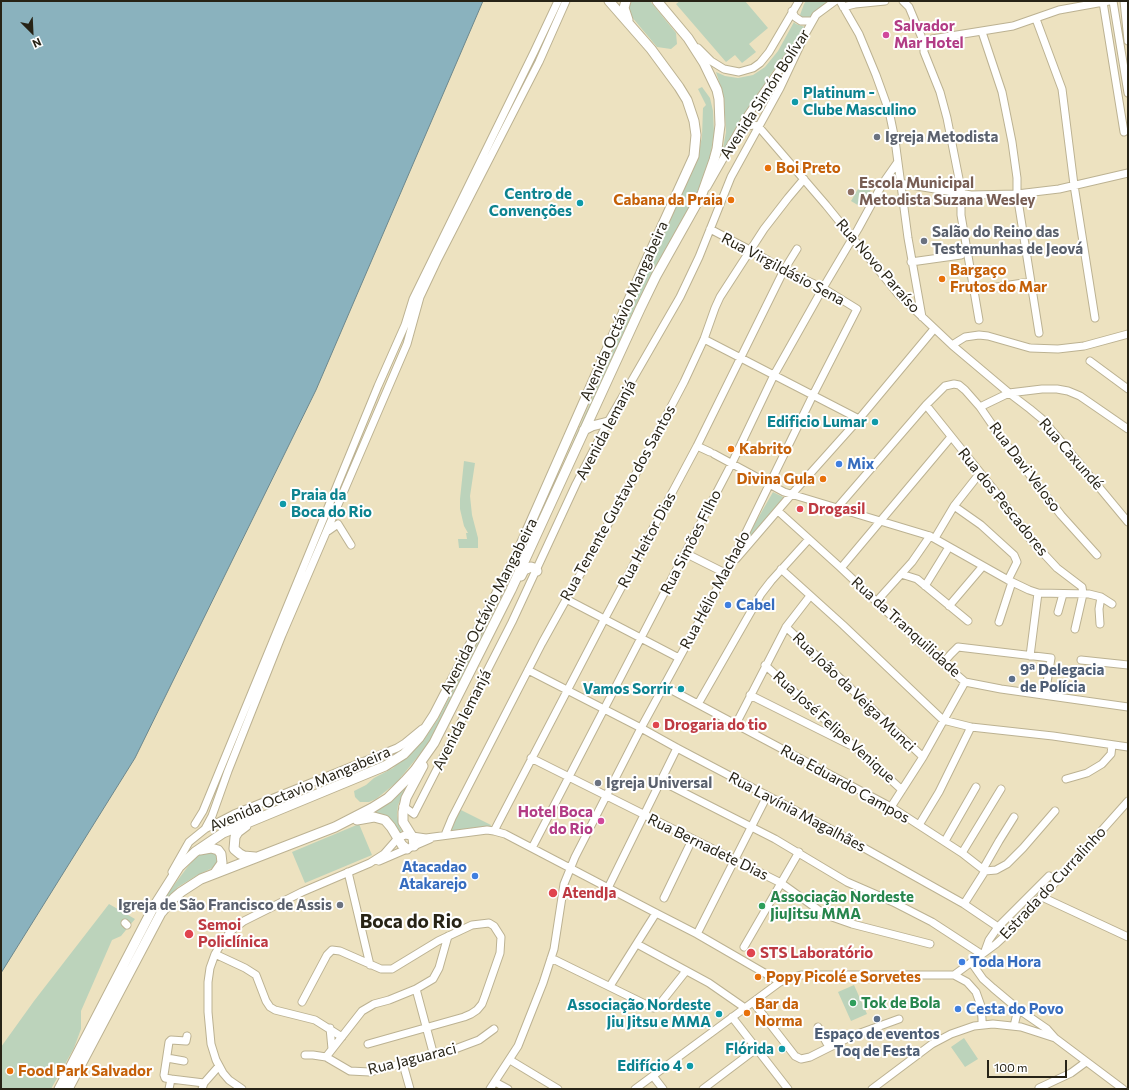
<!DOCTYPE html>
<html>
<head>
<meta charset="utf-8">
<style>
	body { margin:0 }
	#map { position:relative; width:1129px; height:1090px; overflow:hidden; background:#ede2c0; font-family:Commissioner,sans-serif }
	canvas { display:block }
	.frame { position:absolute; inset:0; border:2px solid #272316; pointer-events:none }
	.north { position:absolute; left:12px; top:12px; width:40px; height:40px; -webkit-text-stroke:3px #fff; paint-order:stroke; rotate:156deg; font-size:11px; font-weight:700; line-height:16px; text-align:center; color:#272316 }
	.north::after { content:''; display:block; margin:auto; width:14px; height:18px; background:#272316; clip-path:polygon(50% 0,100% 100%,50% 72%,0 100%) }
	.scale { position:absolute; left:987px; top:1060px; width:80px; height:18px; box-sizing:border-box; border:2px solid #272316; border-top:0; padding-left:5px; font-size:12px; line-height:14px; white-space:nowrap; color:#272316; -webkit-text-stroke:3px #fff; paint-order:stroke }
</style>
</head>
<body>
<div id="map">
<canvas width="1129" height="1090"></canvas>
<div class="frame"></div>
<div class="north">N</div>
<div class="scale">100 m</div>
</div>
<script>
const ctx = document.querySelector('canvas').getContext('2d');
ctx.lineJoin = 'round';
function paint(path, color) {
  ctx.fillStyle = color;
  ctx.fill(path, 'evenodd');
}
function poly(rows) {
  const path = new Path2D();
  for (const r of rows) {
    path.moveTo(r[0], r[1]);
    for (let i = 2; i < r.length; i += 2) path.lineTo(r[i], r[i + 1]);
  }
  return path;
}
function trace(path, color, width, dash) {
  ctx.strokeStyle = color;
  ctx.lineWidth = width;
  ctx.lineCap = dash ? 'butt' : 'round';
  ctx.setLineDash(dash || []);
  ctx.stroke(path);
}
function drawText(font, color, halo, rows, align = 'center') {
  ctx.font = font + ' Commissioner,sans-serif';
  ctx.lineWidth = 4;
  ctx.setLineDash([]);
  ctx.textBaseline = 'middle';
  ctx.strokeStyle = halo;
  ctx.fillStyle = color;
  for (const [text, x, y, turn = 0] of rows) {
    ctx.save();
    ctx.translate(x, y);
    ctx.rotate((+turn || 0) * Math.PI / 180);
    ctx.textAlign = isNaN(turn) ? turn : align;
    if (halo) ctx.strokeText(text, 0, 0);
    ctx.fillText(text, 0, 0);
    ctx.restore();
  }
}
const green = poly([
	[628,1,650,1,676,33,677,44,671,49,657,47,631,16,628,7],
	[680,1,745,1,768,28,749,44,756,52,742,63,735,55,726,62,676,4],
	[806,1,828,1,810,19,802,18,800,15,804,4],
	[794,22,796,24,805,27,771,74,722,154,726,132,724,98,716,72,725,76,738,78,753,75,765,67,778,51],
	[702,87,710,98,713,111,714,133,710,158,704,178,686,215,636,305,553,493,515,577,429,743,397,782,386,791,376,799,369,802,360,802,355,797,354,791,366,785,374,778,393,768,425,738,438,719,512,576,551,492,698,156,702,137,703,108,706,105,698,89],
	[862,182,872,188,861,207,851,201],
	[464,461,475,463,470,496,472,515,478,538,478,548,459,548,458,539,467,539,466,533,468,533,464,526,460,509,460,499],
	[773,492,785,498,744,547,742,546],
	[409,783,398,805,397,815,399,826,402,831,397,834,371,813],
	[459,809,491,825,490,827,479,827,450,831,450,827],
	[359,824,372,855,305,883,292,852],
	[207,850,215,851,218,855,219,862,214,867,196,876,178,887,161,906,64,1089,159,905,189,865,199,855],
	[109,904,135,919,121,936,112,940,81,1011,81,1029,74,1048,51,1089,1,1089,1,1047,34,1001],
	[854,985,867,1014,851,1021,838,992],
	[964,1038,978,1059,965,1067,951,1047]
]);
const water = poly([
	[1,1,483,1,316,390,135,758,1,973,1,1]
]);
const minor = poly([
	[840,1,859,34,876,75,889,111,895,140,908,238,922,317],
	[903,1,909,7,924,43,924,52,940,92,947,118,962,194,961,204,961,215,979,320],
	[1113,1,1128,93],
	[1124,1,1128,41],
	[1103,2,1124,132],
	[843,7,855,4,885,1],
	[792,11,795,17,801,21,812,21],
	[1036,19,1062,89,1074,185,1095,318],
	[982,32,1002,92,1012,142,1017,178,1017,194,1039,333],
	[803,38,816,15,835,1],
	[924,43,932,39,1013,26,1059,10,1109,1],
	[698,48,711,61,724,69,739,72,753,68,760,63,769,52,799,1],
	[731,144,748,126,753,125,758,126,826,205,898,294,952,345,1009,393,1042,389,1057,389,1068,391,1080,396,1128,429],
	[899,183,971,195,1017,194,1059,189,1128,173],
	[707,187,748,115,794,49],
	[911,262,961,255],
	[990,288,1030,282],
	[704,339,859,419],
	[952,345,965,337,979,335,988,336,1030,348,1058,349,1084,346,1128,334],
	[1090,361,1128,389],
	[926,405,995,491,1031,540,1057,568,1082,587,1083,594,1075,629],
	[980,407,1009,393,1030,409,1042,419,1059,439,1128,522],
	[697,446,710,452],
	[714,454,784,492,930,536,1008,580,1029,590,1038,593,1089,594,1101,597,1112,604],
	[954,506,981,525,1014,555,1017,562,1008,580],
	[837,508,926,405,945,386,954,384,959,385,965,390,980,407,1002,439,1061,515,1097,555],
	[778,511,841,568,920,643,965,682,1001,689,1128,707],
	[328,531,338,524,351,545],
	[935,538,954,506,980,473],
	[685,553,725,573],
	[736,559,791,495,859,419,934,329],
	[841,568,951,437],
	[781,569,843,625,943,720,971,727,1053,736,1128,747],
	[901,574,917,579,968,621],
	[925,586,949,547],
	[566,599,679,658],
	[876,602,912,562,930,536],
	[949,606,983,566],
	[1058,612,1063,594],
	[999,622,1012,582],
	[1100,624,1099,609,1101,597],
	[786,627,923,757],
	[1030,656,1038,593],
	[1081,660,1128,665],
	[943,663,951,654,958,647,1051,658,1045,695],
	[765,665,902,790],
	[528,670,641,728,677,748,823,825,964,904,998,927],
	[664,686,891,807,962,853,985,871,964,904],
	[750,695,850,745],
	[698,704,761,594,771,581,809,539],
	[736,724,786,627,810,596],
	[531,758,781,883,820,911,832,917,852,924,930,944],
	[1066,779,1087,773,1102,764,1111,754,1112,745],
	[661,781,775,839,847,882,893,902,932,922,981,954],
	[403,806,414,814,512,622,576,484,608,422,680,297,699,257,731,177,780,88,805,35],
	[891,807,923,757,965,682],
	[195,824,203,811,378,386,405,325,413,299,534,52,558,1],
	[919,825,939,792,971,727],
	[205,829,212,816,228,771,282,635,407,344,420,297,437,261,539,62,566,1],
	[494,831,604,620,697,446,784,270,797,249],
	[445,835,452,818,542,643,632,481,684,382,704,339,715,308,720,297,764,229,788,198,804,179],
	[945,841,976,787],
	[532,848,685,553,732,463,774,375,823,288,858,229,883,183,897,163],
	[962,853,1001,789],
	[379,861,430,839],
	[983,869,999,841,1014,817],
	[985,871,996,870,1007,864,1023,848,1055,811],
	[172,872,189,842,205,829,234,814,397,748,405,743,422,729],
	[348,872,370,965],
	[608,888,677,748],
	[1042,897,1128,937],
	[664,898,692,840],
	[125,923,127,925],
	[697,934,767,796],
	[637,944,709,983,745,1008],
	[744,947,799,852],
	[985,951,989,940,998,927,1049,876],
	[215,954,245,968,256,975,266,1001,270,1007,275,1010,315,1020,342,1037],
	[551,958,653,1008,659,1005,686,971],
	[971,962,983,979,993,988,1018,1009,1047,1029,1055,1038],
	[954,975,996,944,1010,931,1063,874,1128,801],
	[610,986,656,913],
	[416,989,434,1056],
	[302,1002,327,955,332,950,340,951,381,969,392,969,438,941,472,925,489,923,494,926,501,937,500,953,485,996,482,1004,477,1010,471,1014,464,1017,368,1044],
	[753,1002,795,1056,801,1059,810,1057,852,1036,899,1019],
	[732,1017,788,1089],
	[1014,1026,1018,1009],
	[818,1027,829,1047],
	[330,1028,332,1049],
	[305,1055,313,1055,326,1057,350,1071,370,1072,455,1049,479,1040,494,1029],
	[326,1057,362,1011,374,1004,389,1000,416,989,433,979,439,968,448,936],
	[167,1058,184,1061],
	[510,1060,558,1089],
	[403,1064,410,1089],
	[653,1076,663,1089],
	[171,1079,204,1083],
	[495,1082,508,1089],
	[1039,1088,1071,1073,1086,1062],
	[169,1089,171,1079,165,1078,164,1075,169,1042,171,1040,186,1041,187,1036],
	[202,1089,204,1083,219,1066],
	[242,1089,229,1080,223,1073,216,1060,211,1044,208,1012,208,982,210,968,215,954,221,944,231,931,244,921,302,892,370,863,384,854,398,838,405,835,426,838,487,830,494,831,505,834,656,913,697,934,780,982],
	[490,1089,518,1046,543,983,554,949,564,884,575,857,641,728,731,563,813,395,857,309,823,288,784,270,750,250,710,229],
	[635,1089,780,982,801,975,954,975,967,982,976,992,981,1006,982,1019,982,1025],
	[703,1089,756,1049],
	[872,1089,932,1044,951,1034,974,1026,993,1024,1021,1027,1055,1038,1123,1089]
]);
const major = poly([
	[626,1,624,8,628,20],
	[584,430,592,426,608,422],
	[521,576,524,570,531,567,534,568,537,571],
	[357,820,374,817,385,820,391,827,402,845,407,849],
	[246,826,238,832,235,837,234,849,240,854,244,856,255,857],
	[414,846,413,838,403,822,403,812,406,798,423,766],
	[200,850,211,848,218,850,221,854,222,863,215,873],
	[59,1089,153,908,179,867,195,852,223,833,373,771,385,766,404,754,419,738,434,715,515,558,643,268,694,156,696,135,694,121,687,100,679,87,651,49,609,1],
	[68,1089,161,913,174,898,181,892,201,879,335,827,372,808,388,798,405,781,415,770,434,743,511,590,640,309,656,276,702,194,714,160,717,149,720,125,719,99,717,90,704,63,688,38,657,1]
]);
const markers = [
	[886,35,4,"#d1479c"],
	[795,102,4,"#0f9aa8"],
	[877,137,4,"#6b7280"],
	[768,168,4,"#e8710a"],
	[851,192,4,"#8d6e63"],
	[731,200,4,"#e8710a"],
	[580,203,4,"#0f9aa8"],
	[924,241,4,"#6b7280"],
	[942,279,4,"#e8710a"],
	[875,422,4,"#0f9aa8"],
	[731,449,4,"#e8710a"],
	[839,464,4,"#3f7fe0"],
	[823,479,4,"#e8710a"],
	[283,504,4,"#0f9aa8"],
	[800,509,4,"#e0444e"],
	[728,605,4,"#3f7fe0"],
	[1012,679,4,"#5c6f8a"],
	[681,689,4,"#0f9aa8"],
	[656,725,4,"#e0444e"],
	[598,783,4,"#6b7280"],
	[601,821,4,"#d1479c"],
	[475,876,4,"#3f7fe0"],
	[553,893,5,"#e0444e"],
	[340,905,4,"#6b7280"],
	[762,906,4,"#2e9e5b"],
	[189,934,5,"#e0444e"],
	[751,953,5,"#e0444e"],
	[962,962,4,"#3f7fe0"],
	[758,977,4,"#e8710a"],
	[853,1003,4,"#2e9e5b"],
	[958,1009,4,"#3f7fe0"],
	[747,1013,4,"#e8710a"],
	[719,1014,4,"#0f9aa8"],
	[877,1019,4,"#5c6f8a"],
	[782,1049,4,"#0f9aa8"],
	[690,1066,4,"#0f9aa8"],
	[10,1071,4,"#e8710a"]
];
const hotelNames = [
	["Salvador",894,26],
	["Mar Hotel",894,43],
	["Hotel Boca",593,812,"right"],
	["do Rio",593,829,"right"]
];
const cultureNames = [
	["Platinum -",803,93,"left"],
	["Clube Masculino",803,110,"left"],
	["Centro de",572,194],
	["Convenções",572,211],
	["Edificio Lumar",867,422],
	["Praia da",291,495,"left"],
	["Boca do Rio",291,512,"left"],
	["Vamos Sorrir",673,689],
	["Associação Nordeste",711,1005],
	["Jiu Jitsu e MMA",711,1022],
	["Flórida",774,1049],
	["Edifício 4",682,1066]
];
const streetNames = [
	["Avenida Simón Bolívar",765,94,-57],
	["Rua Novo Paraíso",878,266,49],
	["Rua Virgildásio Sena",783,269,28],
	["Avenida Octávio Mangabeira",624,311,-66],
	["Avenida Iemanjá",606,430,-62],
	["Rua Caxundé",1071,454,49],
	["Rua Davi Veloso",1025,467,53],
	["Rua dos Pescadores",1003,502,51],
	["Rua Tenente Gustavo dos Santos",618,503,-61],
	["Rua Heitor Dias",647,540,-62],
	["Rua Simões Filho",691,542,-63],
	["Rua Hélio Machado",715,590,-62],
	["Avenida Octávio Mangabeira",489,606,-63],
	["Rua da Tranquilidade",906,627,42],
	["Rua João da Veiga Munci",854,692,44],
	["Avenida Iemanjá",462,720,-63],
	["Rua José Felipe Venique",834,727,42],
	["Rua Eduardo Campos",845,784,29],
	["Avenida Octavio Mangabeira",300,789,-23],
	["Rua Lavínia Magalhães",797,812,28],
	["Rua Bernadete Dias",708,847,26],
	["Estrada do Curralinho",1053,883,-47],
	["Rua Jaguaraci",412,1059,-14]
];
const worshipNames = [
	["Igreja Metodista",885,137],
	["Salão do Reino das",932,232],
	["Testemunhas de Jeová",932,249],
	["Igreja Universal",606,783],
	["Igreja de São Francisco de Assis",332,905,"right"]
];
const foodNames = [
	["Boi Preto",776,168],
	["Cabana da Praia",723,200,"right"],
	["Bargaço",950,270],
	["Frutos do Mar",950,287],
	["Kabrito",739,449],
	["Divina Gula",815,479,"right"],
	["Popy Picolé e Sorvetes",766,977],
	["Bar da",755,1004],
	["Norma",755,1021],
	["Food Park Salvador",18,1071]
];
const educationNames = [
	["Escola Municipal",859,183],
	["Metodista Suzana Wesley",859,200]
];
const shopNames = [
	["Mix",847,464],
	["Cabel",736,605],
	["Atacadao",467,867,"right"],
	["Atakarejo",467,884,"right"],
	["Toda Hora",970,962],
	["Cesta do Povo",966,1009]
];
const healthNames = [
	["Drogasil",808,509],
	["Drogaria do tio",664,725],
	["AtendJa",562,893],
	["Semoi",198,925],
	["Policlínica",198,942],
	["STS Laboratório",760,953]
];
const serviceNames = [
	["9ª Delegacia",1020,670],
	["de Polícia",1020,687],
	["Espaço de eventos",877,1034,"center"],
	["Toq de Festa",877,1051,"center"]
];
const leisureNames = [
	["Associação Nordeste",770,897],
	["JiuJitsu MMA",770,914],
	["Tok de Bola",861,1003]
];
const districtNames = [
	["Boca do Rio",411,922]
];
paint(green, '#bcd3bb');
paint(water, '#8ab2be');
trace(water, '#6c878c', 1);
trace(minor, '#bcb292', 9);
trace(major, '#bcb292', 11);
trace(minor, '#fff', 7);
trace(major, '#fff', 9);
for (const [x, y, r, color] of markers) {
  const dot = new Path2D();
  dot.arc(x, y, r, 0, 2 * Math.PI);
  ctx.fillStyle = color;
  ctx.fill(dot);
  trace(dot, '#fff', 1.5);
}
drawText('bold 15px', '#b23c85', '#fff', hotelNames, 'left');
drawText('bold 15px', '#0d838f', '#fff', cultureNames, 'right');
drawText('15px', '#272316', '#fff', streetNames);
drawText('bold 15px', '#5b616d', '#fff', worshipNames, 'left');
drawText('bold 15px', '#c56008', '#fff', foodNames, 'left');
drawText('bold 15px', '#785e54', '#fff', educationNames, 'left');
drawText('bold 15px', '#366cbe', '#fff', shopNames, 'left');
drawText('bold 15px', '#be3a42', '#fff', healthNames, 'left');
drawText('bold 15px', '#4e5e75', '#fff', serviceNames, 'left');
drawText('bold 15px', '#27864d', '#fff', leisureNames, 'left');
drawText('bold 19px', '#272316', '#fff', districtNames);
</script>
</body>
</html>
